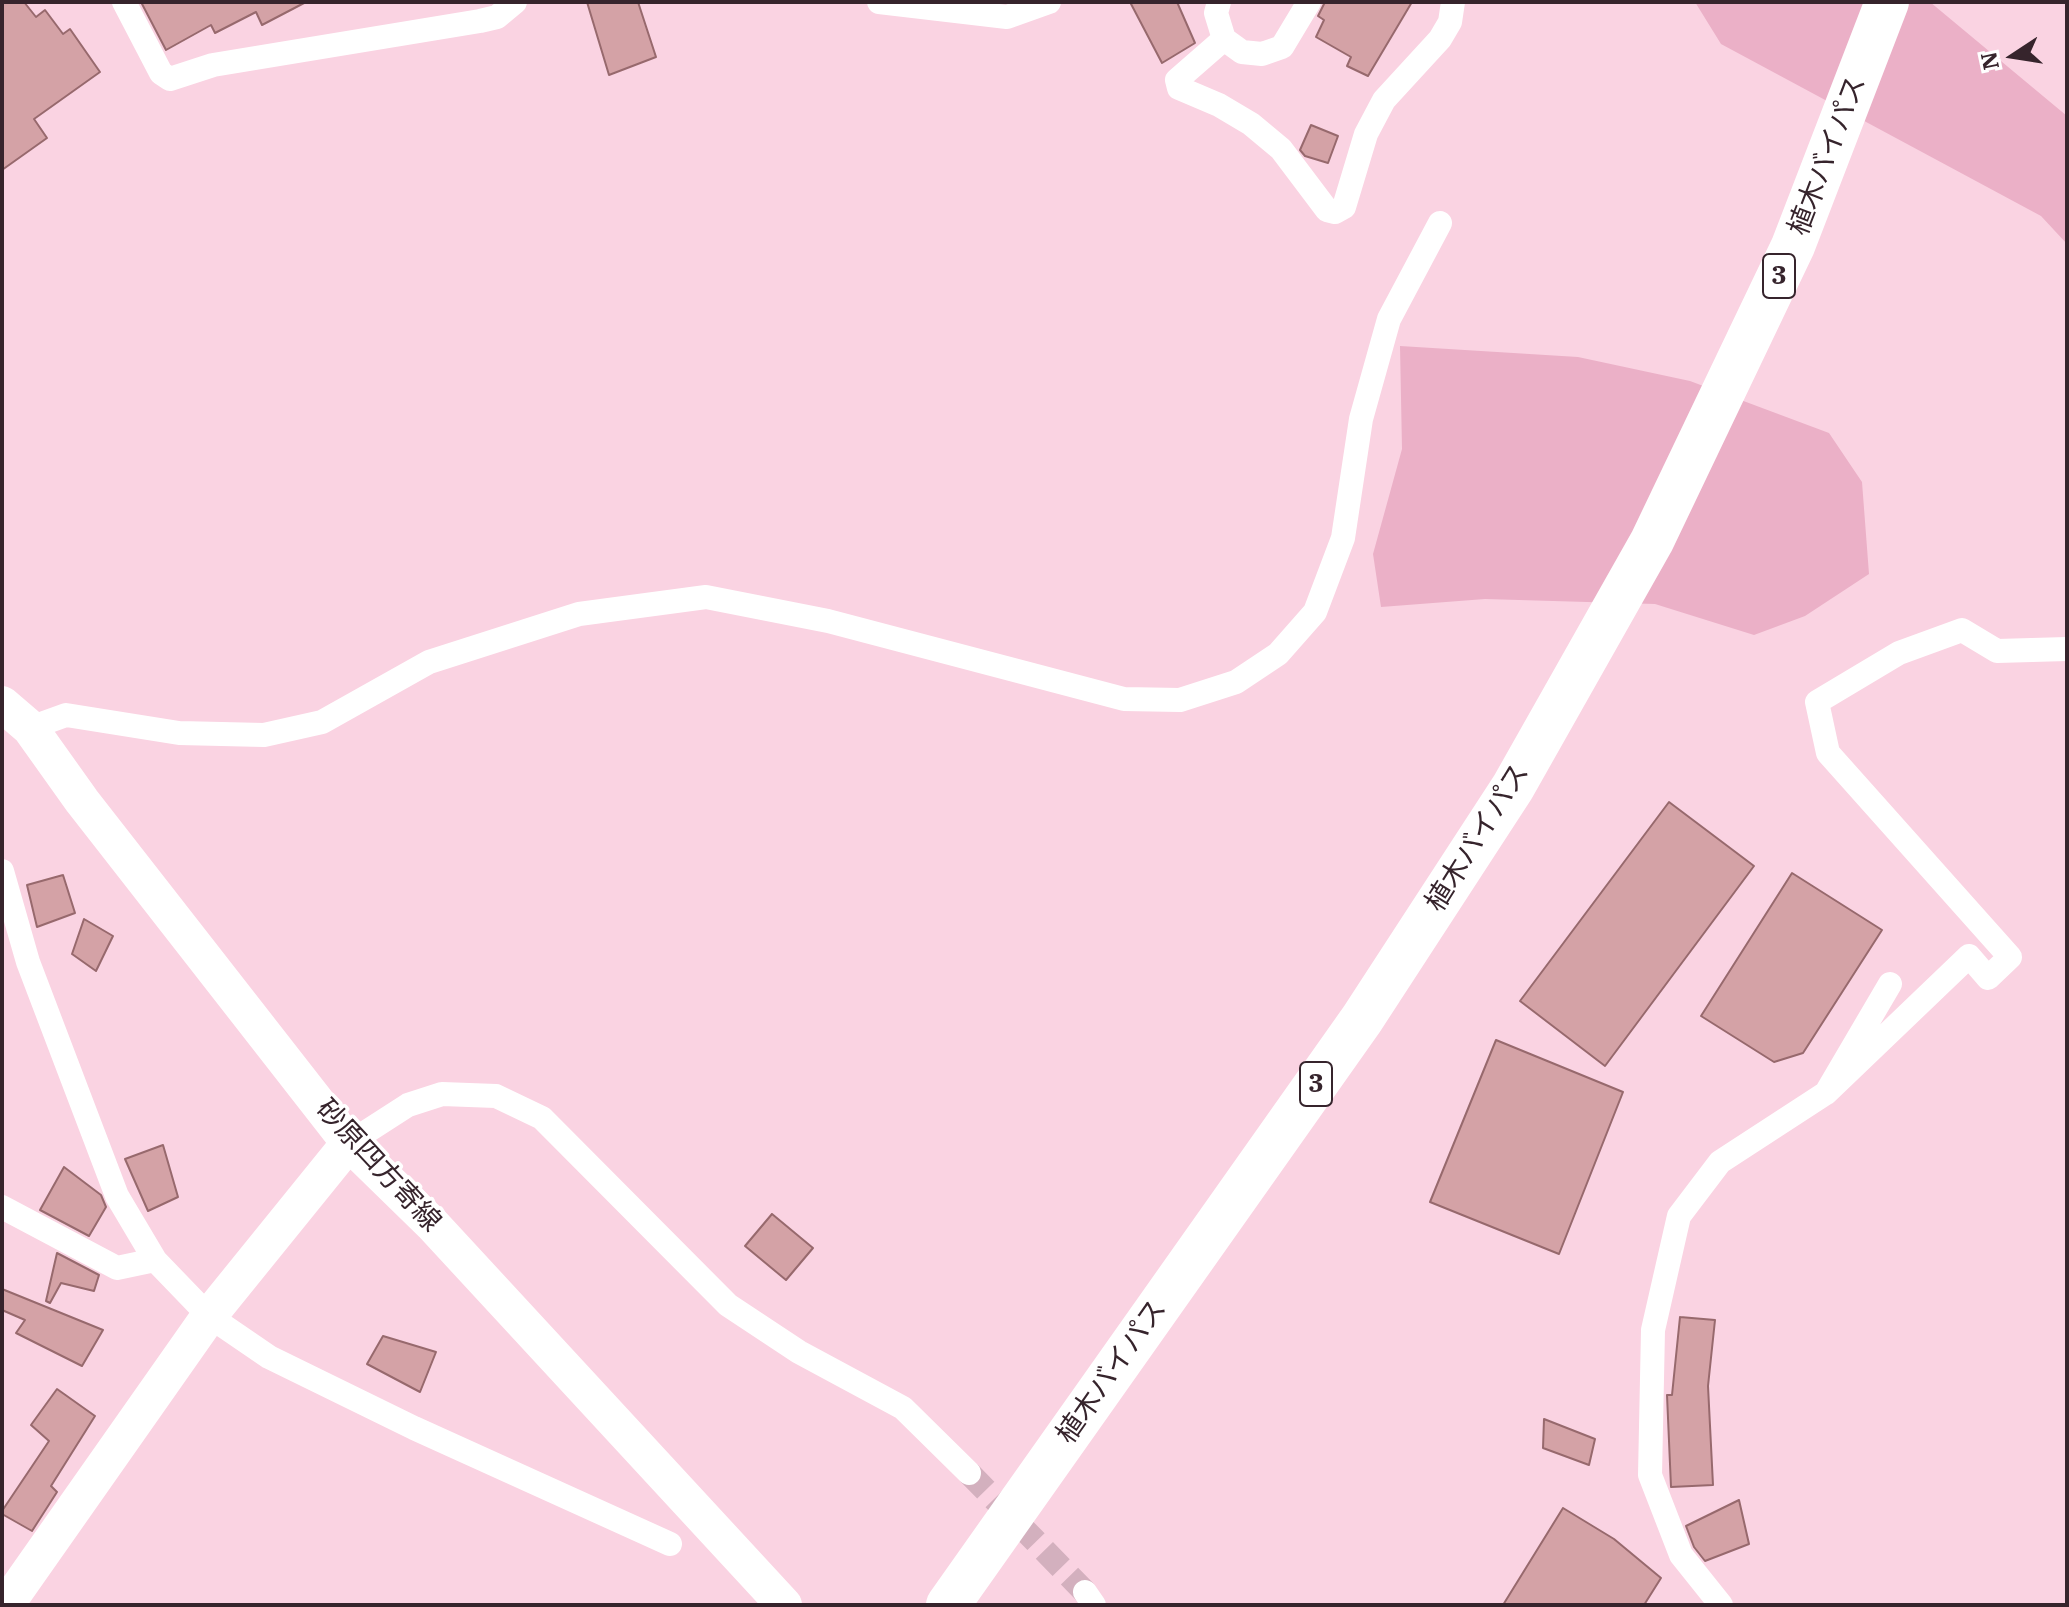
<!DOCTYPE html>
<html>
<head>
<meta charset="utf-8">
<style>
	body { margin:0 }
	#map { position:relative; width:2069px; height:1607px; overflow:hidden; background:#fad3e2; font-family:"IBM Plex Serif",serif }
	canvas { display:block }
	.frame { position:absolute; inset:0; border:4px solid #36242c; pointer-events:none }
	.north { position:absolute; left:1973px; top:16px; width:80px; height:80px; -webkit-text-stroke:6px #fff; paint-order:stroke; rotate:258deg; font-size:22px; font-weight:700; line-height:32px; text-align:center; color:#36242c }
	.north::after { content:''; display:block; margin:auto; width:28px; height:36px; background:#36242c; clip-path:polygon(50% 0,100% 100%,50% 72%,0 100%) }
</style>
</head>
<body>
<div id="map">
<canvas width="2069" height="1607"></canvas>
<div class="frame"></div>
<div class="north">N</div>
</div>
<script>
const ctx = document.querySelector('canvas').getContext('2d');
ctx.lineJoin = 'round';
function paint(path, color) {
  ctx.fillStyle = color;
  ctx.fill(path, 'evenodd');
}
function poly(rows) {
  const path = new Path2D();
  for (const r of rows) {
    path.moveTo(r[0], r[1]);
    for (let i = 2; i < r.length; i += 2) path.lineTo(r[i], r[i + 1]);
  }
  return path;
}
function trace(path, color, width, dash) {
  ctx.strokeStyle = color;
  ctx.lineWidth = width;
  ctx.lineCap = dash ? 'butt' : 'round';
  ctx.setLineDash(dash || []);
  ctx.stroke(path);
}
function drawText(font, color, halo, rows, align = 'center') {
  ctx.font = font + ' "IBM Plex Serif","Noto Sans JP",serif';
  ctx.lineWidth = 7;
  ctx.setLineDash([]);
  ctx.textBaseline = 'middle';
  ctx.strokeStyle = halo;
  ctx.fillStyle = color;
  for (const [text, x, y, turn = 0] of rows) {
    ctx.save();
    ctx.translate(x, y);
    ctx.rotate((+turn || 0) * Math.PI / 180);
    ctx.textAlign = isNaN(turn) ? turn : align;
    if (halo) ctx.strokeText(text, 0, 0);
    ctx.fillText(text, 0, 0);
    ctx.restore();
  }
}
const green = poly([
	[1695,2,1930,2,2067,116,2067,244,2041,216,1721,44],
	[1400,346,1578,357,1690,381,1829,433,1862,482,1869,574,1805,616,1754,635,1655,604,1485,599,1381,607,1373,554,1402,449]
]);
const building = poly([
	[2,2,24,2,36,17,45,10,63,34,70,29,100,72,34,119,47,138,2,170,2,2],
	[141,2,306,2,262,25,256,12,215,33,211,25,166,50,141,2],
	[587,2,638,2,656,57,609,75,587,2],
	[1130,2,1177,2,1195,43,1162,63,1130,2],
	[1325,2,1412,2,1368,76,1347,66,1351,57,1316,37,1324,20,1318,16,1325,2],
	[1311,125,1338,136,1328,163,1305,156,1300,150,1311,125],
	[1669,802,1754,866,1605,1066,1520,1001,1669,802],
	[1792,873,1882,930,1803,1053,1774,1062,1701,1016,1792,873],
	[63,875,75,913,37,927,27,885,63,875],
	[84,919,113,936,96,971,72,954,84,919],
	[1496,1040,1623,1092,1559,1254,1430,1202,1496,1040],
	[163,1145,178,1197,148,1211,125,1159,163,1145],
	[64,1167,101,1195,106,1207,89,1236,40,1210,64,1167],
	[772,1214,813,1248,786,1280,745,1246,772,1214],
	[57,1253,99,1275,94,1291,61,1283,50,1303,46,1301,57,1253],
	[2,1289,103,1330,82,1366,16,1333,25,1320,2,1310,2,1289],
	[1680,1317,1715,1320,1708,1386,1713,1485,1671,1487,1667,1395,1672,1395,1680,1317],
	[383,1336,436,1352,420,1392,367,1364,383,1336],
	[57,1389,95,1416,51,1486,57,1492,32,1531,2,1514,2,1511,49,1441,31,1425,57,1389],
	[1544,1419,1595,1439,1589,1465,1543,1448,1544,1419],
	[1739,1500,1749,1544,1705,1561,1694,1547,1686,1526,1739,1500],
	[1563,1508,1614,1539,1661,1578,1644,1605,1503,1605,1563,1508]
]);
const streetTunnel = poly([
	[969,1473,1085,1592]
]);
const street = poly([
	[124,2,161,73,170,79,213,65,480,21,497,17,515,2],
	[879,2,1007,17,1049,2],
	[1219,2,1216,13,1224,39,1242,52,1262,54,1282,47,1309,2],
	[1224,39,1177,80,1179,88,1219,105,1251,124,1281,149,1327,210,1335,212,1344,207,1366,134,1384,100,1440,39,1450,22,1453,2],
	[30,728,66,715,179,733,264,735,322,722,429,662,579,614,706,597,828,621,1124,699,1180,700,1236,682,1278,654,1315,612,1343,538,1361,419,1389,319,1440,223],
	[2,871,28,962,117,1196,155,1260],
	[1826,1093,1969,956,1988,978,2010,957,1828,753,1817,702,1899,653,1962,630,1997,651,2067,649],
	[349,1143,408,1105,442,1094,496,1096,542,1118,728,1305,799,1352,903,1408,969,1473],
	[2,1207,117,1268,155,1260,209,1316,269,1357,414,1428,670,1544],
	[1085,1592,1094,1605],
	[1721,1605,1681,1555,1650,1475,1653,1330,1679,1216,1720,1162,1826,1093,1890,984]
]);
const secondary = poly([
	[2,704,30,728,82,801,349,1143,432,1224,784,1605],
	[6,1605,209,1316,349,1143]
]);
const highway = poly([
	[948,1605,1362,1019,1513,787,1652,541,1793,246,1887,2]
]);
const shields = [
	[1779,276,32],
	[1316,1084,32]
];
const shieldNames = [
	["3",1779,276],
	["3",1316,1084]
];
const streetNames = [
	["植木バイパス",1828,156,-69],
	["植木バイパス",1478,838,-58],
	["砂原四方寄線",378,1166,47],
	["植木バイパス",1112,1372,-55]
];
paint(green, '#ebb0c7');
paint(building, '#d4a2a6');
trace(building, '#97696d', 2);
trace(streetTunnel, '#d3b0be', 24, [24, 12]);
trace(street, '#fff', 24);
trace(secondary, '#fff', 36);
trace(highway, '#fff', 44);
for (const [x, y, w] of shields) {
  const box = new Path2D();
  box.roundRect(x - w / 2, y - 22, w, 44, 6);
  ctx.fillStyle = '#fff';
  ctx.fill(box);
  trace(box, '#36242c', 2);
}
drawText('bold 26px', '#36242c', null, shieldNames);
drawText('28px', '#36242c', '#fff', streetNames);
</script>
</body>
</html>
